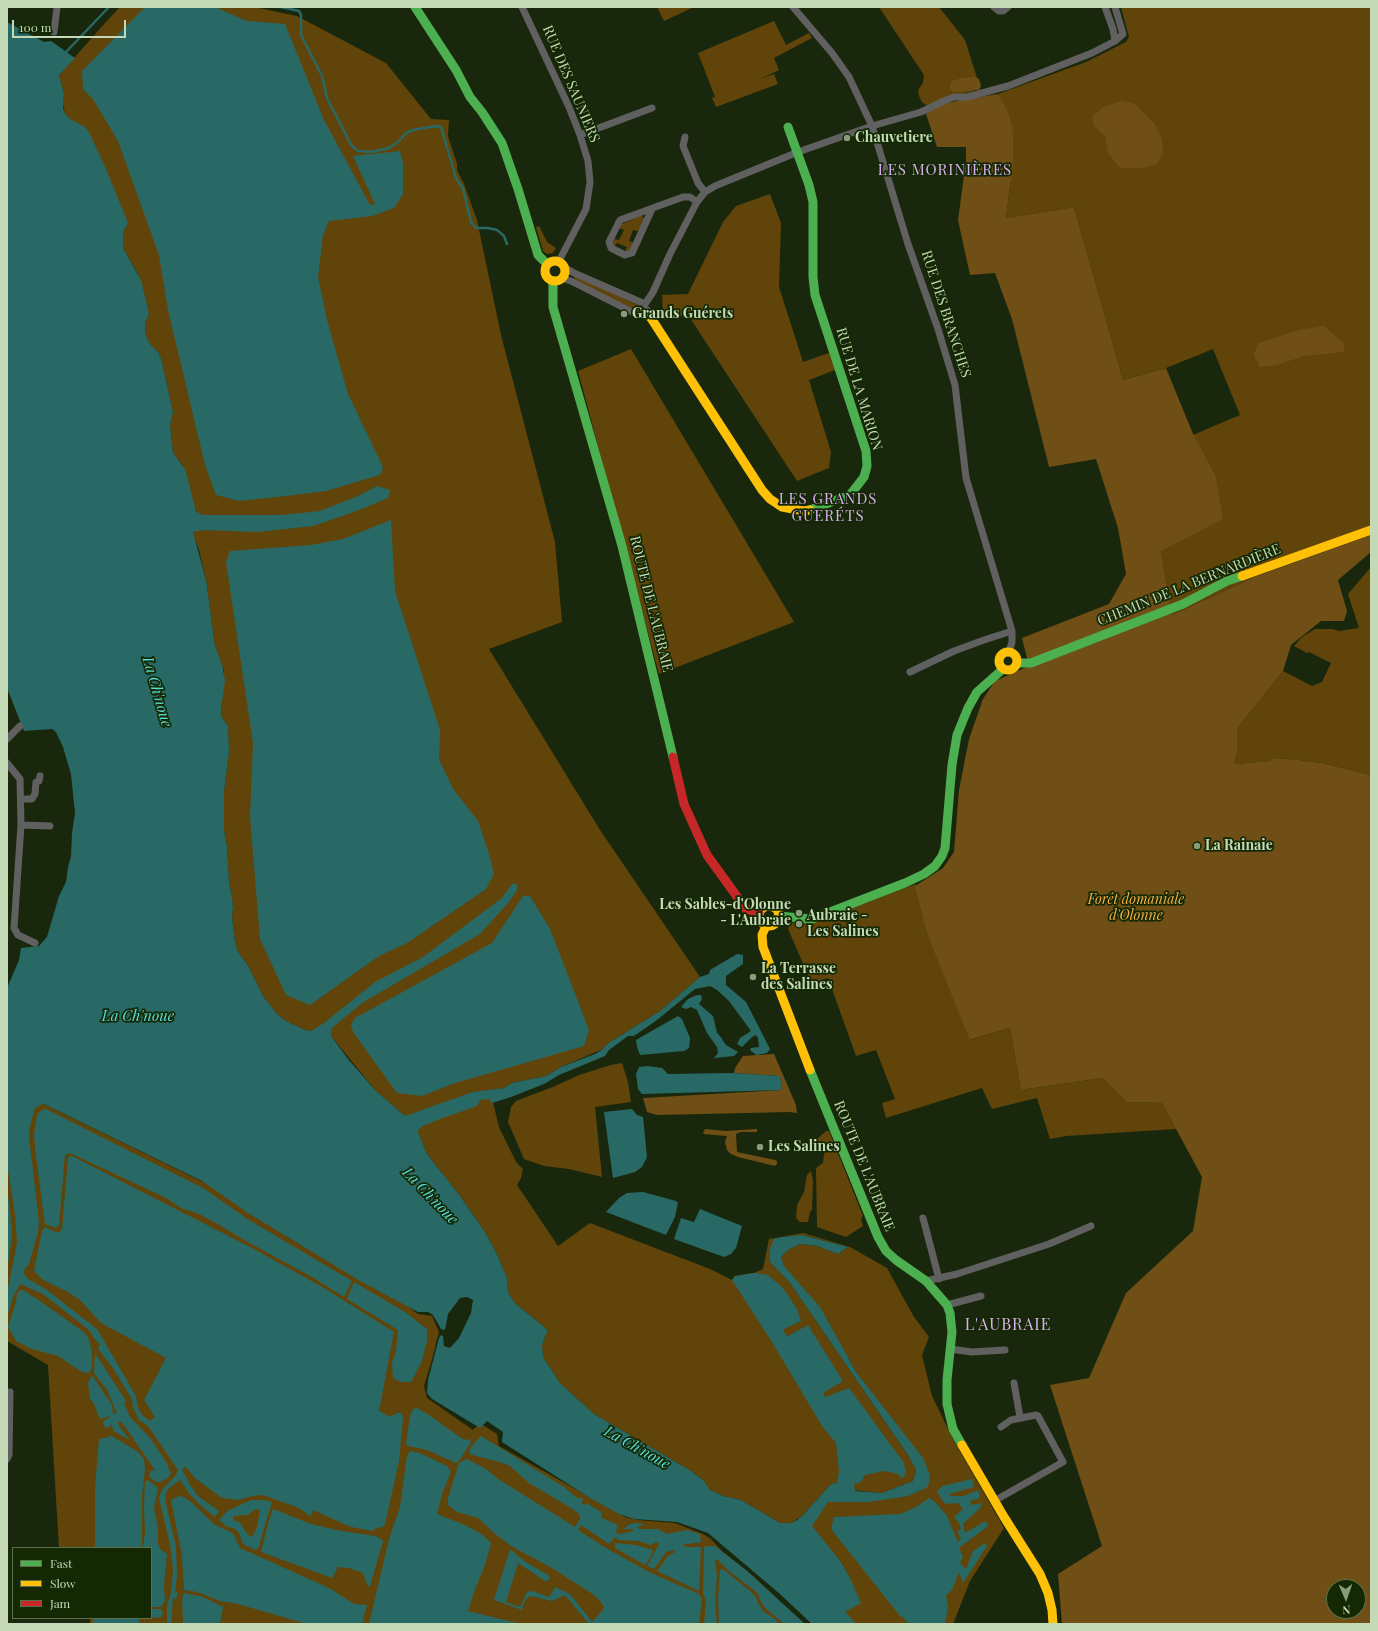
<!DOCTYPE html>
<html>
<head>
<meta charset="utf-8">
<style>
	body { margin:0 }
	#map { position:relative; width:1378px; height:1631px; overflow:hidden; background:#19280c; font-family:"Playfair Display",serif }
	canvas { display:block }
	.frame { position:absolute; inset:0; border:8px solid #c4dab7; pointer-events:none }
	.legend { position:absolute; left:12px; top:1547px; width:140px; height:72px; box-sizing:border-box; background:#142804; border:1px solid #5a6f4c; margin:0; padding:5px 7px; list-style:none; font-size:12px; color:#c4dab7 }
	.legend li { display:flex; align-items:center; gap:8px; height:20px }
	.legend b { width:20px; border:1px solid #5a6f4c }
	.north { position:absolute; left:1326px; top:1579px; width:40px; height:40px; box-sizing:border-box; background:#142804; border:1px solid #5a6f4c; border-radius:50%; rotate:178deg; font-size:11px; font-weight:700; line-height:16px; text-align:center; color:#c4dab7 }
	.north::after { content:''; display:block; margin:auto; width:14px; height:18px; background:#889c7b; clip-path:polygon(50% 0,100% 100%,50% 72%,0 100%) }
	.scale { position:absolute; left:12px; top:20px; width:114px; height:18px; box-sizing:border-box; border:2px solid #c4dab7; border-top:0; padding-left:5px; font-size:12px; line-height:14px; white-space:nowrap; color:#c4dab7; -webkit-text-stroke:3px #142804; paint-order:stroke }
</style>
</head>
<body>
<div id="map">
<canvas width="1378" height="1631"></canvas>
<div class="frame"></div>
<ul class="legend">
<li><b style="height:5px;background:#4caf50"></b>Fast</li>
<li><b style="height:5px;background:#ffc107"></b>Slow</li>
<li><b style="height:5px;background:#c62828"></b>Jam</li>
</ul>
<div class="north">N</div>
<div class="scale">100 m</div>
</div>
<script>
const ctx = document.querySelector('canvas').getContext('2d');
ctx.lineJoin = 'round';
function paint(path, color) {
  ctx.fillStyle = color;
  ctx.fill(path, 'evenodd');
}
function poly(rows) {
  const path = new Path2D();
  for (const r of rows) {
    if (r.length === 3) {
      path.moveTo(r[0] + r[2], r[1]);
      path.arc(r[0], r[1], r[2], 0, 2 * Math.PI);
      continue;
    }
    path.moveTo(r[0], r[1]);
    for (let i = 2; i < r.length; i += 2) path.lineTo(r[i], r[i + 1]);
  }
  return path;
}
function trace(path, color, width, dash) {
  ctx.strokeStyle = color;
  ctx.lineWidth = width;
  ctx.lineCap = dash ? 'butt' : 'round';
  ctx.setLineDash(dash || []);
  ctx.stroke(path);
}
function drawText(font, color, halo, rows, align = 'center') {
  ctx.font = font + ' "Playfair Display",serif';
  ctx.lineWidth = 3.5;
  ctx.setLineDash([]);
  ctx.textBaseline = 'middle';
  ctx.strokeStyle = halo;
  ctx.fillStyle = color;
  for (const [text, x, y, turn = 0] of rows) {
    ctx.save();
    ctx.translate(x, y);
    ctx.rotate((+turn || 0) * Math.PI / 180);
    ctx.textAlign = isNaN(turn) ? turn : align;
    if (halo) ctx.strokeText(text, 0, 0);
    ctx.fillText(text, 0, 0);
    ctx.restore();
  }
}
const green = poly([
	[120,7,254,7,297,16,386,63,431,119,449,120,448,136,457,164,457,170,464,184,477,220,501,335,555,542,562,622,489,649,600,830,700,977,660,1011,607,1044,603,1049,561,1067,546,1076,512,1083,504,1088,490,1090,499,1127,516,1162,523,1169,521,1178,517,1185,558,1246,590,1223,710,1269,732,1280,735,1276,754,1273,763,1269,769,1239,803,1233,850,1247,887,1268,914,1317,929,1337,922,1355,932,1396,954,1441,1004,1528,970,1581,953,1624,824,1624,850,1578,841,1562,811,1526,828,1502,869,1502,930,1475,856,1372,843,1349,784,1266,781,1257,788,1250,800,1244,817,1246,838,1254,848,1247,803,1235,782,1237,774,1239,770,1262,790,1283,908,1455,916,1470,913,1481,882,1493,851,1490,832,1483,802,1516,791,1523,780,1523,741,1500,723,1496,710,1490,704,1481,691,1471,594,1414,560,1383,543,1357,542,1345,548,1330,516,1304,510,1296,507,1287,507,1278,497,1254,485,1232,460,1196,427,1154,418,1132,405,1116,375,1090,331,1036,324,1024,316,1029,311,1031,305,1030,286,1021,277,1014,263,996,247,964,238,952,235,942,232,916,233,908,232,898,229,881,227,846,224,830,224,792,229,752,228,726,221,716,221,709,224,671,215,646,206,580,199,550,193,534,199,515,193,505,182,464,177,459,173,453,170,425,173,412,161,358,158,352,150,344,146,336,145,323,149,314,138,274,123,248,123,232,127,225,70,119,65,114,63,104,64,95,59,75,105,23],
	[657,7,694,7,664,21],
	[879,7,939,7,965,40,978,81,977,87,971,92,946,97,933,104,926,105,922,102,919,96,918,90,923,83,924,75],
	[1121,7,1371,7,1371,535,1257,576,1172,615,1161,551,1215,474,1193,435,1240,415,1213,349,1166,368,1123,380,1074,207,1006,218,1010,186,998,94,1086,62,1126,42,1129,37],
	[774,21,786,45,809,33,812,38,774,58,779,70,760,79,774,74,778,84,716,107,712,98,715,97,698,53],
	[770,194,781,223,779,287,803,362,829,353,835,370,809,380,831,452,829,468,797,481,688,315,664,320,663,314,662,295,688,294,723,222,736,206],
	[640,216,642,216,644,219,638,231,633,230,629,241,634,243,630,252,624,253,627,247,617,243,614,247,612,245,614,239,619,240,624,230,619,228,622,224],
	[539,226,547,242,556,248,553,253,547,254,543,251,536,227],
	[575,276,642,307,643,309,640,311,631,308,574,280],
	[631,349,794,622,659,674,578,371],
	[1371,567,1371,775,1322,763,1299,760,1274,758,1272,761,1234,764,1237,753,1237,729,1283,671,1312,686,1322,682,1331,663,1309,652,1307,653,1294,646,1302,637,1315,629,1332,629,1339,631,1359,628,1348,594],
	[916,884,928,937,971,1040,1010,1028,1021,1090,1102,1078,1127,1102,1162,1103,1176,1129,1066,1136,1050,1139,1037,1098,992,1109,982,1088,886,1118,882,1103,895,1099,876,1050,856,1056,828,978,812,984,788,929,790,923,818,921],
	[622,1063,628,1082,631,1102,595,1107,602,1177,569,1169,544,1166,524,1159,508,1122,511,1107,516,1101,555,1086,579,1075,611,1065],
	[40,1103,46,1105,207,1184,289,1238,400,1300,418,1314,432,1316,439,1332,431,1363,424,1386,427,1398,473,1430,478,1425,481,1424,486,1427,497,1434,499,1446,625,1517,638,1520,675,1523,703,1534,711,1539,722,1551,754,1577,803,1624,90,1624,90,1618,151,1618,151,1548,59,1548,48,1365,7,1341,7,1139,29,1110],
	[826,1131,829,1131,863,1216,861,1219,863,1226,846,1237,817,1227,816,1168,823,1163,825,1147,818,1143,817,1139],
	[811,1171,813,1181,812,1210,810,1212,808,1222,800,1222,796,1218,797,1205,804,1192,807,1175]
]);
const forest = poly([
	[974,77,979,79,981,86,979,90,953,92,950,89,950,85,952,81,962,78],
	[998,94,1008,112,1013,131,1013,161,1006,218,1074,207,1123,380,1166,368,1193,434,1215,474,1223,519,1161,551,1172,615,1257,576,1371,535,1371,552,1338,580,1347,611,1344,621,1321,621,1291,645,1283,671,1237,729,1237,753,1234,764,1271,761,1273,758,1299,760,1322,763,1371,775,1371,1624,1062,1624,1058,1574,1102,1546,1050,1385,1089,1378,1126,1293,1193,1231,1202,1177,1162,1103,1127,1102,1102,1078,1021,1090,1010,1028,970,1040,928,937,915,886,943,868,954,852,959,790,969,739,983,699,995,681,1029,666,1022,638,1109,604,1126,574,1118,528,1096,459,1049,467,1012,319,995,273,970,275,958,220,966,161,966,147,937,147,926,114,937,106,956,101],
	[1334,1587,1358,1587,1358,1611,1334,1611],
	[1121,101,1135,104,1155,124,1162,139,1163,154,1157,164,1142,168,1120,168,1108,153,1105,136,1094,126,1093,116,1102,108],
	[1324,326,1345,344,1343,352,1304,356,1277,365,1260,367,1254,355,1258,343,1299,330],
	[774,1054,796,1105,797,1113,789,1112,657,1115,647,1112,643,1098,782,1090,780,1076,734,1073,735,1068,743,1056],
	[705,1129,725,1131,757,1129,757,1132,741,1132,736,1134,737,1152,775,1160,777,1161,777,1164,775,1166,738,1157,731,1154,727,1150,725,1142,727,1136,704,1134,703,1133]
]);
const water = poly([
	[145,7,215,7,247,21,285,24,324,120,370,205,375,204,353,156,400,151,403,163,403,194,394,208,372,216,329,221,323,235,318,277,327,320,348,394,383,467,380,475,326,491,286,496,239,501,216,495,205,465,168,310,159,255,118,141,93,99,83,89,82,71],
	[7,22,44,42,51,41,75,58,59,75,64,95,63,108,65,114,70,119,85,127,89,132,106,169,128,223,123,232,123,248,141,280,149,314,145,323,146,336,150,344,158,352,161,358,173,412,170,425,173,453,185,469,196,511,202,515,282,515,320,511,356,497,377,486,390,490,388,498,354,512,313,526,258,532,203,530,193,532,206,580,215,646,222,664,225,680,221,709,221,716,228,726,229,752,224,792,224,830,227,846,229,881,232,898,233,908,232,916,235,942,238,952,247,964,263,996,277,1014,286,1021,305,1030,311,1031,324,1023,375,982,423,957,502,898,512,884,517,884,517,890,509,902,480,934,362,1003,331,1029,331,1036,348,1059,375,1090,405,1116,473,1092,504,1088,512,1083,546,1076,561,1067,595,1054,603,1049,607,1044,660,1011,700,977,709,974,710,970,737,954,743,955,743,964,726,976,726,985,746,1002,770,1049,767,1053,756,1055,750,1050,751,1048,759,1047,758,1038,756,1035,752,1037,742,1047,737,1044,740,1038,751,1031,729,1001,717,990,710,986,695,989,657,1020,634,1036,628,1036,609,1050,605,1056,559,1075,544,1084,511,1097,492,1103,489,1099,480,1100,477,1106,437,1120,423,1126,418,1130,418,1132,427,1154,460,1196,485,1232,497,1254,507,1278,507,1287,510,1296,516,1304,548,1330,542,1345,543,1357,560,1383,594,1414,691,1471,704,1481,710,1490,723,1496,741,1500,780,1523,791,1523,797,1520,802,1516,832,1483,837,1484,839,1471,836,1443,822,1426,772,1342,732,1280,735,1276,754,1273,768,1275,783,1288,797,1309,801,1321,784,1329,784,1332,787,1336,790,1335,808,1325,843,1381,823,1393,825,1397,849,1388,904,1463,906,1473,902,1479,898,1474,884,1471,865,1475,861,1482,854,1484,855,1491,882,1493,913,1481,916,1470,908,1455,790,1283,770,1262,770,1248,774,1239,782,1237,802,1235,848,1247,838,1254,817,1246,800,1244,788,1250,781,1257,784,1266,820,1307,856,1372,923,1458,930,1475,928,1487,908,1496,869,1502,828,1502,812,1526,841,1562,850,1578,861,1603,845,1612,856,1624,812,1624,780,1594,708,1533,677,1522,634,1519,619,1514,590,1498,502,1442,503,1432,487,1421,480,1428,432,1399,427,1393,428,1380,439,1338,441,1335,443,1336,444,1346,450,1348,459,1338,471,1313,473,1300,467,1297,460,1298,448,1314,445,1330,441,1329,433,1315,428,1312,418,1312,360,1281,248,1213,202,1181,44,1104,38,1106,34,1110,30,1127,29,1136,39,1222,38,1232,29,1264,25,1268,24,1273,27,1278,47,1290,97,1329,136,1396,138,1408,142,1415,150,1421,155,1417,144,1400,166,1358,101,1323,80,1300,68,1292,43,1280,34,1271,42,1231,45,1227,58,1233,62,1229,68,1158,70,1155,254,1249,324,1288,394,1332,379,1411,390,1417,397,1413,401,1413,403,1417,399,1461,385,1524,383,1527,376,1528,373,1531,351,1527,313,1510,311,1516,310,1516,299,1508,263,1495,252,1496,239,1500,222,1498,195,1478,186,1467,182,1469,190,1485,199,1497,219,1511,215,1517,199,1504,188,1492,180,1480,169,1488,165,1495,166,1504,176,1547,177,1576,175,1591,178,1593,176,1599,173,1598,171,1624,167,1624,167,1605,171,1593,173,1569,170,1545,159,1498,162,1490,176,1475,178,1470,148,1426,139,1420,133,1407,132,1399,113,1368,98,1349,100,1345,93,1337,89,1330,43,1294,20,1284,13,1297,7,1317,8,1288,17,1243,15,1214,7,1164,7,988,19,960,21,948,39,946,47,937,59,896,66,882,68,867,71,857,72,833,75,813,71,774,63,747,56,732,52,729,24,731,7,688],
	[391,520,395,591,440,730,439,759,453,789,478,821,489,854,494,874,486,889,407,943,379,956,310,1005,286,995,260,939,250,817,253,743,226,562,230,551,311,545,343,539],
	[523,896,530,896,550,929,589,1030,584,1046,455,1083,422,1096,397,1093,353,1032,351,1025,355,1018,492,943],
	[697,995,701,995,702,999,699,1004,713,1016,717,1033,720,1036,726,1045,738,1052,734,1056,714,1058,718,1053,717,1047,707,1033,697,1010,691,1007,686,1009,681,1007,688,999],
	[678,1016,682,1019,690,1038,689,1048,684,1051,640,1055,637,1047,636,1040],
	[648,1066,662,1068,668,1074,732,1073,780,1076,782,1090,642,1094,638,1089,636,1074,639,1067],
	[46,1109,203,1188,249,1220,352,1281,344,1297,312,1277,246,1241,216,1223,199,1214,181,1208,166,1198,70,1153,65,1155,59,1225,56,1228,45,1224,36,1157,34,1135,37,1114,42,1110],
	[632,1109,637,1115,643,1117,647,1157,642,1167,635,1172,613,1178,604,1112],
	[7,1189,10,1209,12,1234,7,1272,7,1222,8,1222,9,1220,7,1218],
	[643,1192,676,1201,678,1203,675,1217,666,1235,606,1212,619,1198,627,1193],
	[700,1209,742,1226,736,1248,731,1254,724,1257,674,1239,681,1218,694,1222],
	[354,1282,405,1312,427,1329,427,1341,422,1361,411,1382,401,1382,393,1378,392,1363,396,1351,398,1330,347,1299],
	[20,1290,23,1290,40,1301,85,1333,89,1340,92,1353,92,1367,89,1373,82,1372,58,1356,32,1349,16,1341,8,1327,16,1302,17,1293],
	[95,1353,126,1401,124,1403,130,1417,151,1439,166,1462,171,1473,168,1478,160,1482,156,1482,149,1477,150,1471,155,1470,121,1421,118,1423,119,1426,130,1440,113,1431,112,1424,109,1427,105,1428,103,1421,109,1418,110,1416,100,1419,93,1402,90,1399,88,1383,92,1375,112,1405,113,1414,117,1413,107,1390,94,1373],
	[417,1408,426,1413,464,1440,469,1439,471,1442,459,1461,456,1463,427,1450,408,1446,406,1444,410,1416,413,1409],
	[112,1436,138,1452,144,1459,145,1470,142,1496,142,1547,143,1546,145,1533,144,1506,145,1483,148,1480,158,1488,154,1508,158,1528,158,1544,161,1550,167,1554,164,1585,165,1601,161,1607,151,1607,151,1609,161,1609,163,1614,160,1618,151,1617,151,1548,95,1548,95,1488,99,1439],
	[481,1436,564,1487,577,1498,582,1498,583,1500,581,1503,584,1505,587,1503,601,1512,602,1518,618,1525,616,1533,621,1534,633,1531,633,1529,623,1529,630,1524,635,1523,644,1524,638,1527,639,1529,658,1529,667,1534,687,1530,700,1534,701,1542,681,1545,687,1547,701,1547,699,1591,657,1571,668,1556,675,1552,674,1550,666,1552,654,1569,647,1566,659,1544,656,1542,651,1545,638,1541,617,1540,618,1539,615,1537,609,1544,581,1525,578,1530,606,1548,649,1572,699,1594,702,1599,699,1624,589,1624,565,1595,552,1601,530,1596,525,1600,522,1610,494,1600,510,1549,524,1561,550,1576,549,1580,545,1581,518,1563,506,1602,520,1607,527,1592,532,1591,549,1597,555,1587,570,1594,592,1622,602,1611,604,1607,601,1602,594,1595,552,1568,511,1546,494,1533,478,1518,457,1512,448,1505,448,1498,459,1463,467,1459,486,1469,498,1479,575,1527,580,1519,579,1514,571,1508,529,1483,510,1466,499,1462,469,1454,471,1447],
	[410,1451,420,1453,447,1466,451,1472,442,1494,437,1514,467,1526,483,1535,491,1543,485,1565,475,1589,468,1611,521,1624,369,1624,389,1539,400,1507,407,1456],
	[972,1479,974,1487,949,1494,951,1496,964,1496,978,1490,980,1498,970,1501,972,1505,982,1503,980,1508,963,1524,965,1533,986,1521,988,1526,959,1548,963,1557,960,1563,966,1569,973,1551,985,1543,987,1546,963,1583,959,1572,952,1590,946,1595,948,1607,945,1624,908,1624,903,1617,900,1616,831,1529,834,1517,900,1514,916,1507,929,1498,935,1502,947,1516,958,1542,961,1539,957,1531,961,1529,959,1523,954,1517,963,1509,958,1503,945,1504,937,1492,942,1486],
	[179,1496,184,1497,191,1502,215,1525,233,1533,240,1548,329,1588,354,1604,367,1605,362,1624,307,1624,238,1604,220,1601,197,1592,184,1590,182,1555,171,1500],
	[251,1500,263,1500,272,1502,260,1542,259,1547,255,1550,243,1544,239,1533,235,1529,226,1526,219,1520,227,1511],
	[256,1509,260,1510,257,1527,252,1537,248,1535,240,1523,233,1520,234,1516,247,1515],
	[273,1509,311,1524,341,1531,376,1536,383,1541,370,1586,368,1587,363,1573,349,1568,338,1567,332,1578,261,1552,268,1524],
	[615,1543,636,1545,653,1550,650,1558,645,1565,615,1548],
	[709,1546,715,1546,746,1570,805,1624,784,1624,764,1607,760,1600,759,1596,755,1591,729,1571,717,1559,715,1560,717,1577,715,1600,717,1624,704,1624,706,1600,703,1594,704,1547],
	[723,1569,750,1591,755,1596,759,1605,763,1611,775,1619,779,1624,719,1624,718,1597,720,1570],
	[184,1593,203,1597,223,1607,220,1624,183,1624,182,1599],
	[93,1618,139,1618,139,1624,93,1624]
]);
const stream = poly([
	[281,7,299,11,301,15,301,35,322,76,327,98,351,145,358,151,371,152,389,148,399,141,406,133,413,130,436,126,441,127,456,178,463,189,471,222,476,228,488,228,497,230,504,236,507,244],
	[66,52,109,7]
]);
const street = poly([
	[522,7,569,107,580,135,588,161,590,182,586,209,559,261],
	[793,7,832,53,849,77,872,126,908,244,938,329,955,385,966,478,1012,631,1012,642,1009,652],
	[994,7,999,11,1003,11,1008,7],
	[1105,7,1113,29,1115,41],
	[54,32,57,7],
	[580,135,652,108],
	[685,137,683,146,698,183,705,192],
	[652,209,632,253,625,255,611,248,609,242,620,220,683,197,690,197,697,202],
	[564,267,574,273,645,304],
	[561,278,571,281,638,315,645,314,647,310],
	[645,304,653,292,670,254,697,202,705,192,715,186,798,152,872,126,921,112,944,101,954,97,967,97,1008,86,1092,53,1115,41,1123,34,1115,7],
	[910,672,954,651,984,640,1012,631],
	[7,739,20,726],
	[7,763,20,779,21,825,14,928,18,935,35,943],
	[21,799,32,799,35,794,36,782,39,781,40,776],
	[21,825,50,826],
	[923,1218,939,1279],
	[926,1281,957,1274,1049,1244,1091,1226],
	[947,1305,981,1296],
	[950,1349,972,1352,1005,1350],
	[1014,1383,1020,1417],
	[7,1459,9,1455,10,1392],
	[994,1501,1063,1462,1038,1416,1036,1415,1011,1420,1001,1427]
]);
const fast = poly([
	[415,7,456,70,470,97,482,112,502,143,518,189,538,255,547,264],
	[788,127,809,185,813,202,813,277,815,295,866,451,867,466,864,477,850,495,810,510],
	[553,281,553,307,622,546,673,757],
	[1017,663,1031,663,1183,604,1227,581,1242,576],
	[778,916,812,919,905,883,924,874,935,866,942,856,945,848,952,765,957,735,968,708,977,692,1003,669],
	[810,1070,878,1237,886,1251,896,1260,926,1281,947,1305,950,1313,952,1332,947,1380,947,1404,953,1429,962,1445]
]);
const slow = poly([
	[555,271,10],
	[646,313,651,318,762,490,770,499,782,507,804,511,810,510],
	[1242,576,1371,530],
	[1008,661,9],
	[769,916,10],
	[766,926,762,935,763,947,810,1070],
	[962,1445,1004,1517,1040,1574,1048,1593,1052,1610,1053,1624]
]);
const jam = poly([
	[673,757,684,804,707,855,746,909,759,913]
]);
const markers = [
	[847,138,4,"#889c7b"],
	[624,314,4,"#889c7b"],
	[1197,846,4,"#889c7b"],
	[799,913,4,"#889c7b"],
	[799,924,4,"#889c7b"],
	[753,977,4,"#889c7b"],
	[760,1147,4,"#889c7b"]
];
const streetNames = [
	["RUE DES SAUNIERS",571,84,67],
	["RUE DES BRANCHES",946,314,72],
	["RUE DE LA MARION",859,389,73],
	["CHEMIN DE LA BERNARDIÈRE",1189,585,-22],
	["ROUTE DE L'AUBRAIE",651,604,76],
	["ROUTE DE L'AUBRAIE",864,1166,68]
];
const poiNames = [
	["Chauvetiere",855,138],
	["Grands Guérets",632,314],
	["La Rainaie",1205,846],
	["Les Sables-d'Olonne",791,905,"right"],
	["- L'Aubraie",791,921,"right"],
	["Aubraie -",807,916],
	["Les Salines",807,932],
	["La Terrasse",761,969],
	["des Salines",761,985],
	["Les Salines",768,1147]
];
const parkNames = [
	["Forêt domaniale",1136,900],
	["d'Olonne",1136,916]
];
const neighbourhoodNames = [
	["LES MORINIÈRES",945,170],
	["LES GRANDS",828,499],
	["GUERÉTS",828,516]
];
const waterNames = [
	["La Ch'noue",157,692,74],
	["La Ch'noue",138,1016],
	["La Ch'noue",430,1196,46],
	["La Ch'noue",637,1448,29]
];
const quarterNames = [
	["L'AUBRAIE",1008,1325]
];
paint(green, '#614409');
paint(forest, '#6f4f15');
paint(water, '#286966');
trace(stream, '#286966', 2.5);
trace(street, '#616060', 7);
trace(fast, '#4caf50', 9);
trace(slow, '#ffc107', 9);
trace(jam, '#c62828', 9);
for (const [x, y, r, color] of markers) {
  const dot = new Path2D();
  dot.arc(x, y, r, 0, 2 * Math.PI);
  ctx.fillStyle = color;
  ctx.fill(dot);
  trace(dot, '#142804', 1.5);
}
drawText('14px', '#c4dab7', '#142804', streetNames);
drawText('bold 14px', '#c4dab7', '#142804', poiNames, 'left');
drawText('italic 14px', '#f7b045', '#142804', parkNames);
ctx.letterSpacing = '1px';
drawText('15px', '#daafef', '#142804', neighbourhoodNames);
ctx.letterSpacing = '0px';
drawText('italic 15px', '#57dddc', '#142804', waterNames);
ctx.letterSpacing = '1px';
drawText('16px', '#daafef', '#142804', quarterNames);
ctx.letterSpacing = '0px';
</script>
</body>
</html>
